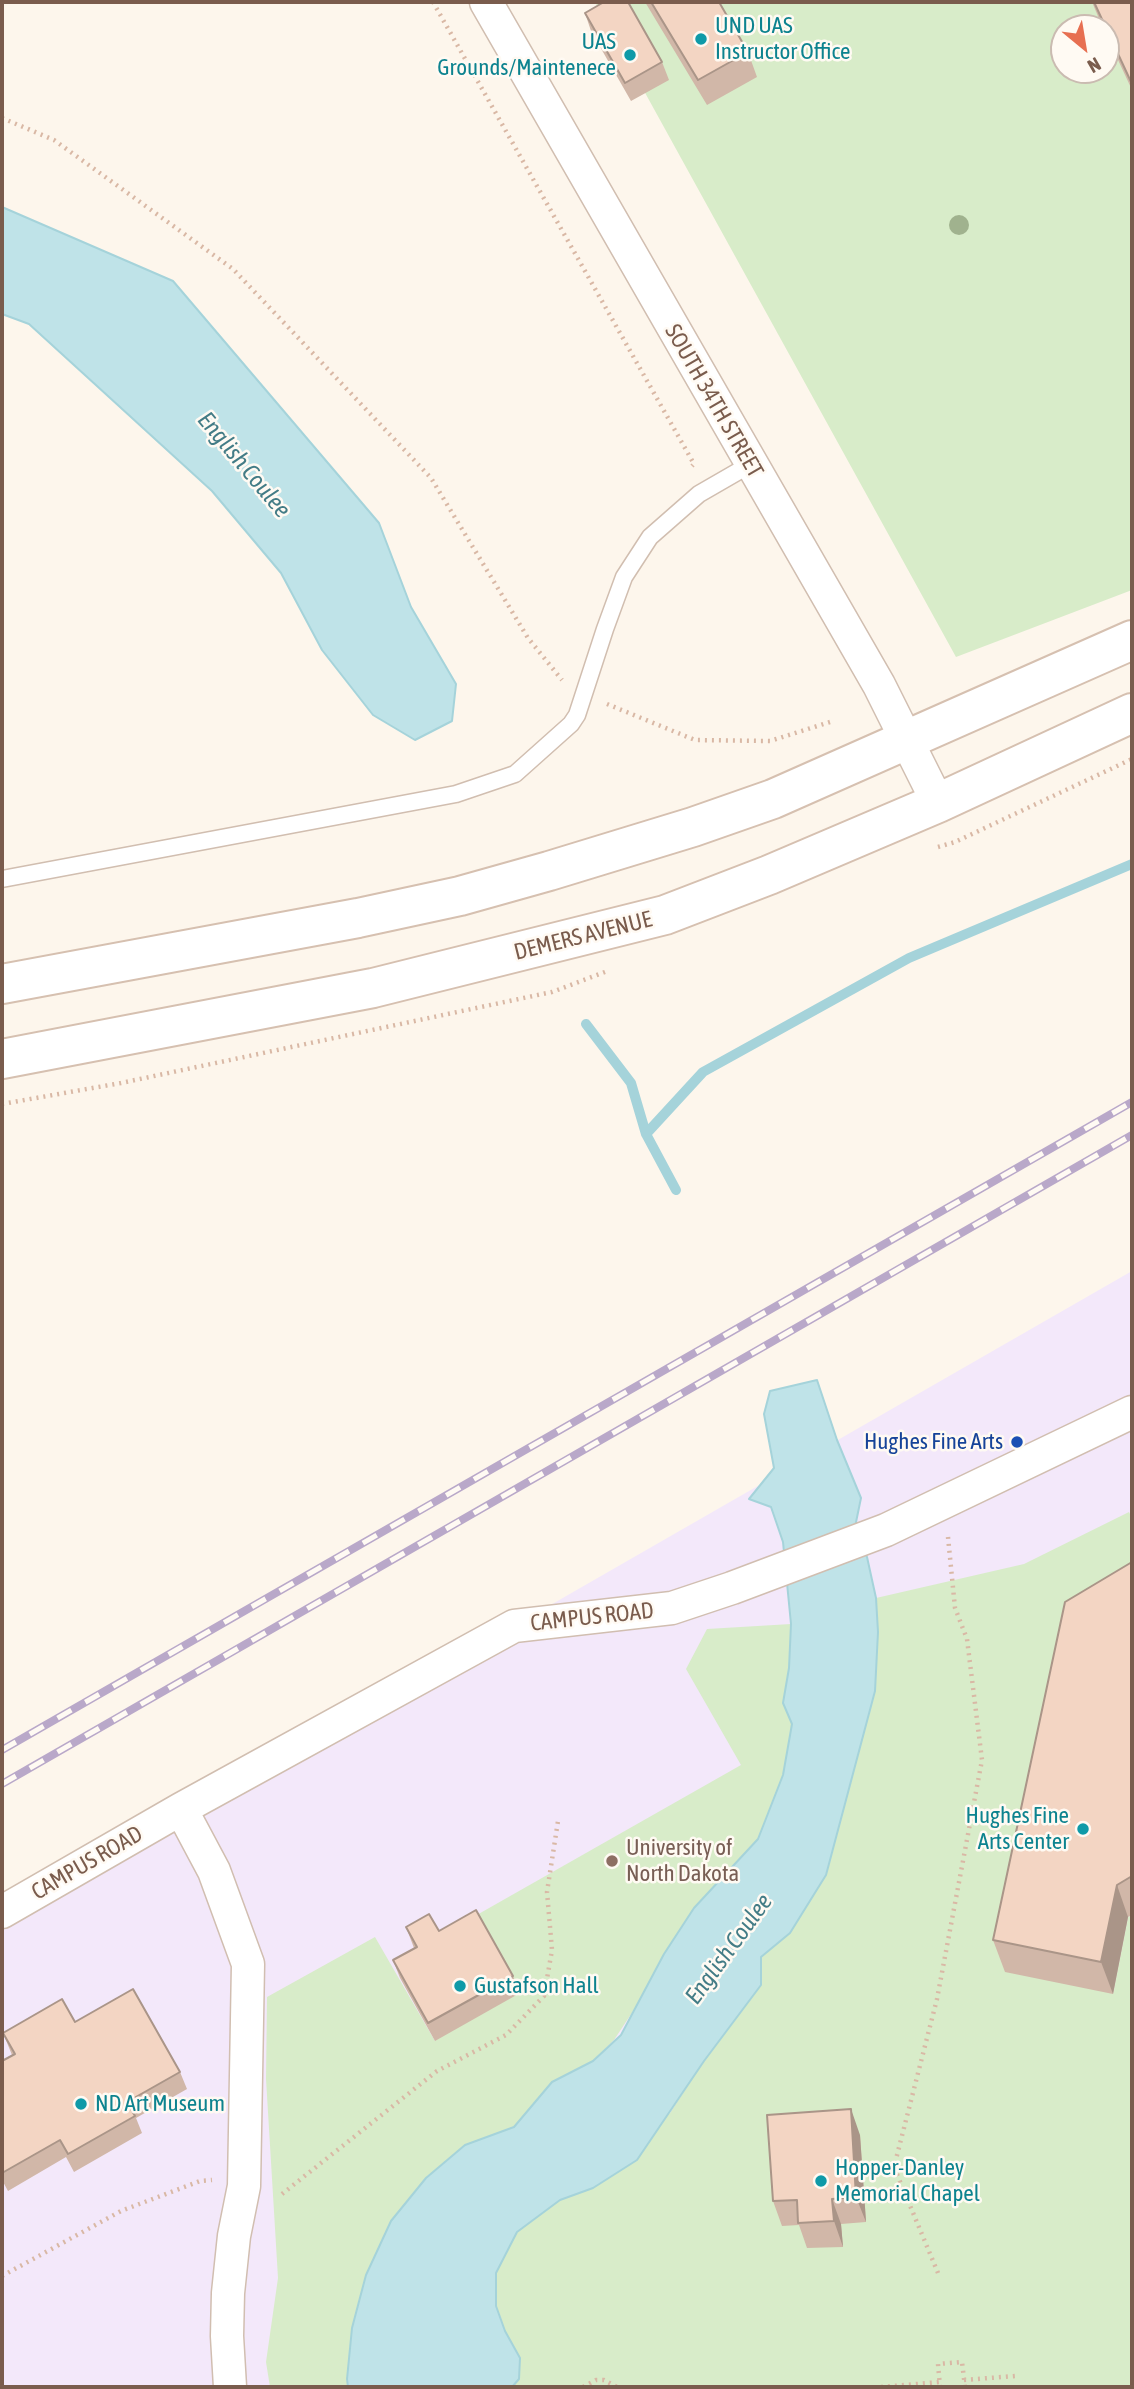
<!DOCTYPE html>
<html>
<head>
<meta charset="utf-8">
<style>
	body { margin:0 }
	#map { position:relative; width:1134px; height:2389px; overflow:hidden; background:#fdf6ec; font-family:"Asap Condensed",sans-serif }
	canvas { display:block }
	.frame { position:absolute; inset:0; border:4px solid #7a5c4d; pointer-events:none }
	.north { position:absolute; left:1050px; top:14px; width:70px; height:70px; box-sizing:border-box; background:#fffaf3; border:2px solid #cabbb1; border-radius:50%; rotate:150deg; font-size:19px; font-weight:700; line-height:28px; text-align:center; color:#7a5c4d }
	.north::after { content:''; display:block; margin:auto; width:24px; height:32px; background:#e76f51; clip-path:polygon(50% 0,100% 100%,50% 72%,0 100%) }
</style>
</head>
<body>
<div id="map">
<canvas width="1134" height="2389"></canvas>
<div class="frame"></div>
<div class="north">N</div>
</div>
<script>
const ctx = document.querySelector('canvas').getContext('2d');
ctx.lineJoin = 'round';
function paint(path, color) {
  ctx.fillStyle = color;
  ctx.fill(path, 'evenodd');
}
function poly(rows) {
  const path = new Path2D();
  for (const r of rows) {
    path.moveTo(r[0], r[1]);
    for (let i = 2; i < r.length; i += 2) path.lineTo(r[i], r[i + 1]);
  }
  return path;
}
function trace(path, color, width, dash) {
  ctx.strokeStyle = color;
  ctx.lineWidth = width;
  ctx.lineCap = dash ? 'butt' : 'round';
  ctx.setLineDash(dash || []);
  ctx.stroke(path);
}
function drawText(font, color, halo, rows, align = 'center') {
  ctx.font = font + ' "Asap Condensed",sans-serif';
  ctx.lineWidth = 5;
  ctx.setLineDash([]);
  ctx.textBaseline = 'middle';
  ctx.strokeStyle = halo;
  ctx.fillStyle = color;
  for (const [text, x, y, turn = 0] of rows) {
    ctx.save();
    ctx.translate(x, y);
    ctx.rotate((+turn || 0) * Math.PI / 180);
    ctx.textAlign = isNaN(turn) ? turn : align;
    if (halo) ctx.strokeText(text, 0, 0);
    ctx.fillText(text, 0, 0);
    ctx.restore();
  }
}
const education = poly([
	[1132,1271,1132,2387,2,2387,2,1912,514,1626]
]);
const green = poly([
	[595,2,1132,2,1132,590,956,657],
	[1064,28,1106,28,1106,70,1064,70],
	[1129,1512,1132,1518,1132,1601,1113,1994,1128,1917,1132,1915,1132,2387,512,2387,519,2379,496,2306,496,2273,517,2232,670,2113,704,2061,761,1957,790,1933,875,1691,876,1598,1024,1564],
	[791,1624,789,1668,783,1703,792,1723,783,1775,758,1839,694,1908,665,1954,643,1996,614,2040,593,2061,552,2082,514,2127,465,2145,426,2178,366,2275,352,2328,347,2379,348,2387,270,2387,266,2362,278,2278,266,2079,267,1997,375,1937,435,2041,475,1916,741,1765,686,1669,707,1629]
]);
const water = poly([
	[2,207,173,281,379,523,411,607,456,684,452,721,415,740,373,715,322,650,281,573,212,491,29,324,2,314,2,207],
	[817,1380,837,1440,861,1498,855,1527,867,1557,876,1598,878,1632,875,1691,826,1875,790,1933,761,1957,761,1985,704,2061,637,2160,593,2188,560,2200,517,2232,496,2273,496,2306,505,2331,520,2358,519,2379,512,2387,348,2387,347,2379,352,2328,366,2275,391,2221,426,2178,465,2145,514,2127,552,2082,593,2061,621,2035,664,1954,694,1908,758,1839,783,1775,792,1724,783,1703,789,1668,791,1624,783,1542,771,1507,749,1499,774,1468,764,1414,770,1391,817,1380]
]);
const stream = poly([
	[586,1024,631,1083,646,1134,676,1190],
	[646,1134,703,1072,909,958,1132,864]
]);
const path = poly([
	[433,2,694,464,692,466],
	[2,118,54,140,233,269,431,478,528,638,562,680],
	[607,704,695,740,770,741,830,722],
	[938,847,955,842,1132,759],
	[2,1104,121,1083,552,992,605,972],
	[282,2194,437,2071,506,2035,544,1996,552,1950,547,1892,558,1821],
	[938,2273,894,2167,937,1999,982,1760,967,1639,955,1608,948,1537],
	[2,2276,121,2211,200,2181,212,2180],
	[964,2380,1015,2376],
	[583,2387,596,2380,604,2380,617,2387],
	[881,2387,940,2382],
	[940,2387,938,2364,962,2362,965,2387]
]);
const service = poly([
	[2,879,456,794,515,774,571,724,577,715,605,629,624,577,650,537,699,494,751,464]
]);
const minor = poly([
	[486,2,879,685,938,803],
	[181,1809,214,1871,248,1964,244,2186,234,2236,228,2293,227,2336,230,2387],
	[2,1912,181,1809,514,1626,672,1608,732,1588,886,1530,1132,1412]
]);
const secondary = poly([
	[2,984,358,918,460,896,549,871,693,827,773,799,1132,640],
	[2,1059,373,988,665,915,769,875,938,803,1132,713]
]);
const rail = poly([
	[2,1750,1132,1102],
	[2,1784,1132,1135]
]);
const trees = [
	[959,225]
];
const wall = poly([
	[645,2,719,2,748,52,757,77,707,105],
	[1092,2,1132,2,1132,90,1106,34,1106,28,1103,28],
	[585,13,662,62,669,80,631,101,591,31],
	[1132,1562,1132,1915,1128,1917,1113,1994,1005,1972,993,1940],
	[406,1927,439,1931,513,1976,520,1993,435,2041,400,1978,393,1960,414,1948],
	[75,2022,180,2072,187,2089,136,2118,142,2133,74,2172,66,2157,8,2191,2,2180,2,2061,12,2055,3,2033],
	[860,2135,866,2222,841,2224,843,2247,807,2248,799,2225,782,2226,773,2201]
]);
const shadedWall = poly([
	[1117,1885,1128,1917,1113,1994,1101,1962],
	[851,2109,860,2135,866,2222,856,2197],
	[832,2199,841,2224,843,2247,834,2221]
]);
const building = poly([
	[604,2,628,2,662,62,625,83,585,13,604,2],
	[651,2,719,2,748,52,698,80,651,2],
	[1094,2,1132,2,1132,84,1106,28,1094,2],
	[1132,1562,1132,1876,1117,1885,1101,1962,993,1940,1065,1602,1132,1562],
	[476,1910,513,1976,428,2023,393,1960,417,1947,406,1927,429,1914,439,1931,476,1910],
	[133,1989,180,2072,127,2102,135,2116,68,2154,60,2140,2,2173,2,2061,15,2054,3,2033,62,1999,75,2022,133,1989],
	[851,2109,856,2197,832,2199,834,2221,798,2223,797,2200,773,2201,767,2115,851,2109]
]);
const markers = [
	[701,39,7,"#0f9aa8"],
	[630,55,7,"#0f9aa8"],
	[1017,1442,7,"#1a4fb4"],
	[1083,1829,7,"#0f9aa8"],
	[612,1861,7,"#8d6e63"],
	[460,1986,7,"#0f9aa8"],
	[81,2104,7,"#0f9aa8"],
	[821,2181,7,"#0f9aa8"]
];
const cultureNames = [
	["UND UAS",715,26],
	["Instructor Office",715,52],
	["UAS",616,42,"right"],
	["Grounds/Maintenece",616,68,"right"],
	["Hughes Fine",1069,1816,"right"],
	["Arts Center",1069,1842,"right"],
	["Gustafson Hall",474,1986],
	["ND Art Museum",95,2104],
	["Hopper-Danley",835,2168],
	["Memorial Chapel",835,2194]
];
const streetNames = [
	["SOUTH 34TH STREET",714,401,60],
	["DEMERS AVENUE",583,936,-14],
	["CAMPUS ROAD",592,1617,-6],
	["CAMPUS ROAD",87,1863,-30]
];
const transitNames = [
	["Hughes Fine Arts",1003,1442]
];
const educationNames = [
	["University of",626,1848],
	["North Dakota",626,1874]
];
const waterNames = [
	["English Coulee",244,465,50],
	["English Coulee",729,1949,-54]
];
paint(education, '#f3e8fa');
paint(green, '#d8ecc9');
paint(water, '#bfe3e8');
trace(water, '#a5d3da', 2);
trace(stream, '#a5d3da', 10);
trace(service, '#d1beb0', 19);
trace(minor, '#d1beb0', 35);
trace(secondary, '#d6c0b0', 42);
trace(path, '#d9b8a5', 4.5, [2, 5]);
trace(service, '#fff', 16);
trace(minor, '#fff', 32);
trace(secondary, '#fff', 38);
trace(rail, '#b9a8c9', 8);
trace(rail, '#fffaf3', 5, [16]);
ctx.fillStyle = '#a0b28e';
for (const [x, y] of trees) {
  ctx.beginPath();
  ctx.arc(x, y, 10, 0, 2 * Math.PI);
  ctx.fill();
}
paint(wall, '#d1b7a8');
paint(shadedWall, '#aa9588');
paint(building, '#f3d5c3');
trace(building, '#aa9588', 2);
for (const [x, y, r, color] of markers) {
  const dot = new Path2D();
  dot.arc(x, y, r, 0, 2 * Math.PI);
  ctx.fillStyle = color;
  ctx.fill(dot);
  trace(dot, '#fffaf3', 2.5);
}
drawText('23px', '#0d838f', '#fffaf3', cultureNames, 'left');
drawText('23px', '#7a5c4d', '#fffaf3', streetNames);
drawText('23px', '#164399', '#fffaf3', transitNames, 'right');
drawText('23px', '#785e54', '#fffaf3', educationNames, 'left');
drawText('italic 24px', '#437c86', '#fffaf3', waterNames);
</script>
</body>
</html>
